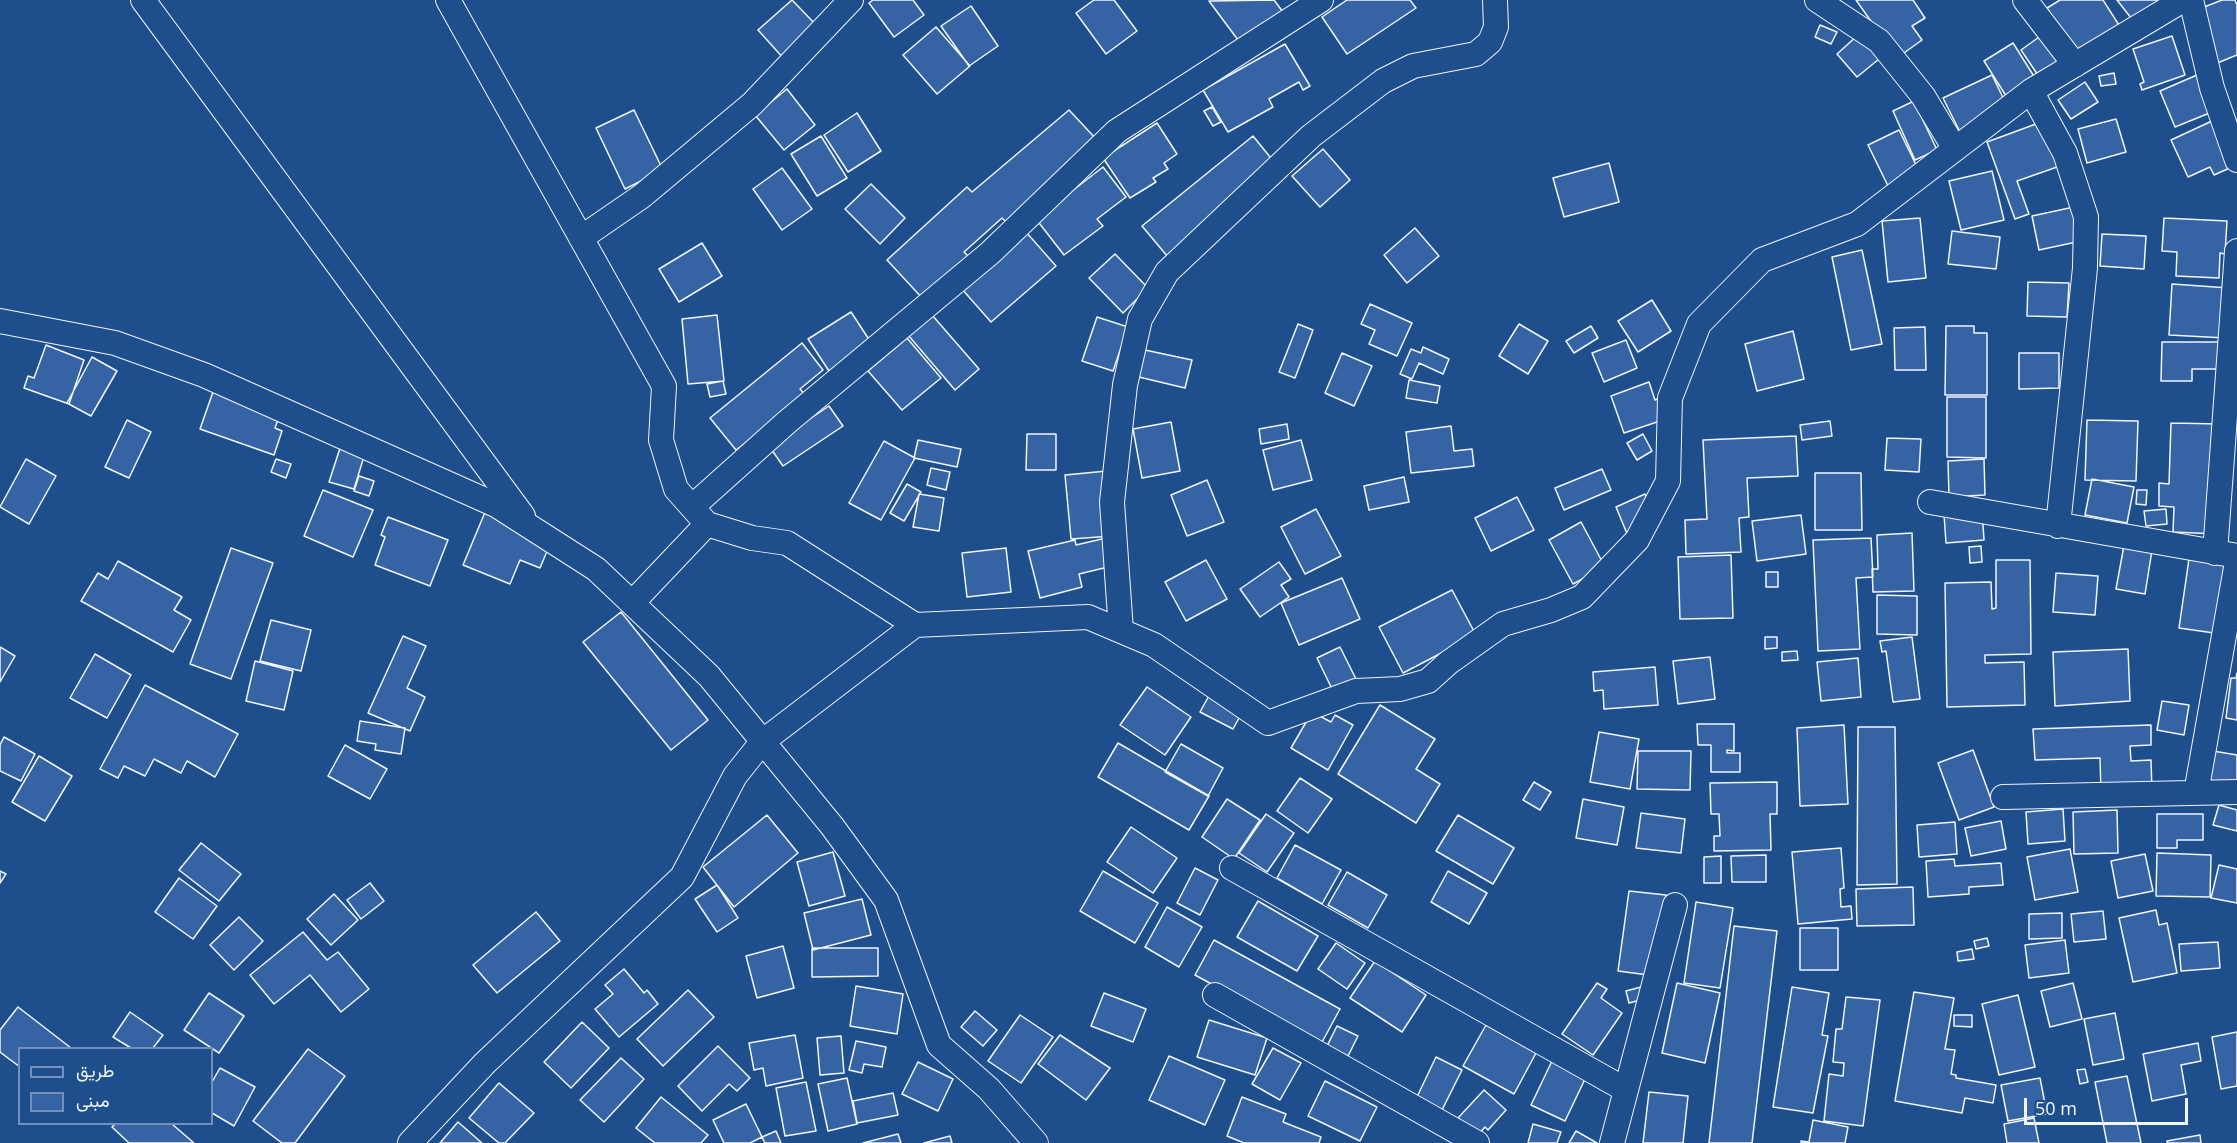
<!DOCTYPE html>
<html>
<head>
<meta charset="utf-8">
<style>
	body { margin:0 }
	#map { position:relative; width:2237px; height:1143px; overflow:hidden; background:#1f4e8c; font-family:"Open Sans",Vazirmatn,sans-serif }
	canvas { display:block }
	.legend { position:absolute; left:18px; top:1047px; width:195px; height:78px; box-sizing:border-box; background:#1f4e8c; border:2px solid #7391ba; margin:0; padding:8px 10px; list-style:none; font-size:18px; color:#f2f6ff }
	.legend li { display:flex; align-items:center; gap:12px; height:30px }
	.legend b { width:30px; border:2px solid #7391ba }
	.scale { position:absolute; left:2024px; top:1098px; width:164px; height:27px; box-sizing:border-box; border:3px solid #f2f6ff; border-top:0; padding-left:8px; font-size:18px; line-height:21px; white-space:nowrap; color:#f2f6ff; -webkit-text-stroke:4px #1f4e8c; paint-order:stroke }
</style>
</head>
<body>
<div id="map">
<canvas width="2237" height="1143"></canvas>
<ul class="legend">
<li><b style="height:8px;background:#1f4e8c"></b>طريق</li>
<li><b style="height:16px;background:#3563a3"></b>مبنى</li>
</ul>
<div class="scale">50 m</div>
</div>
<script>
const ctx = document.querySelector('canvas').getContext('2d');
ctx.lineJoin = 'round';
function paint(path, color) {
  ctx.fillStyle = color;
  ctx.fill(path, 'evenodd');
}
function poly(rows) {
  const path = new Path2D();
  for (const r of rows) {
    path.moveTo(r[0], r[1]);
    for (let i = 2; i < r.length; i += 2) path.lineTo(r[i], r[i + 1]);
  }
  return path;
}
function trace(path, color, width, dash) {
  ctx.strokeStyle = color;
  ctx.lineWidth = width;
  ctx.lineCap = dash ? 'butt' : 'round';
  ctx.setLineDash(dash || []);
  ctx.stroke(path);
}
const building = poly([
	[792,0,820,29,785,60,758,30,792,0],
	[873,0,913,0,924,15,894,37,869,3,873,0],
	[1094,0,1114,0,1137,31,1106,54,1076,13,1094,0],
	[1274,0,1283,12,1241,44,1209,1,1274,0],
	[1347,0,1410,0,1416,8,1347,54,1322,17,1347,0],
	[1856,0,1913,0,1925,18,1912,26,1922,40,1897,58,1856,0],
	[2060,0,2103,0,2124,33,2080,61,2047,8,2060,0],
	[2117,0,2182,0,2142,32,2117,0],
	[2222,0,2235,0,2237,5,2237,55,2215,64,2194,11,2222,0],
	[971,6,998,46,969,66,941,26,971,6],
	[1820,25,1837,32,1831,44,1815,37,1820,25],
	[936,27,970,66,937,94,903,55,936,27],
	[2046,32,2071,70,2046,87,2021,50,2046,32],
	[1858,35,1879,59,1857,77,1837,54,1858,35],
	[2172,36,2185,75,2142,90,2140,84,2144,82,2133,49,2172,36],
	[2013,43,2042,89,2013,107,1984,61,2013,43],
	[1285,44,1310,86,1303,90,1299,82,1269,99,1273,107,1228,132,1203,90,1285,44],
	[2114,73,2116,84,2101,86,2099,76,2114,73],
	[1992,75,2010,112,1961,134,1943,98,1992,75],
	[2197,75,2212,112,2175,127,2160,91,2197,75],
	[2085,82,2098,102,2071,119,2058,100,2085,82],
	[787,89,815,125,784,150,755,115,787,89],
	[1914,101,1937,150,1915,160,1893,111,1914,101],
	[1212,107,1221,122,1213,126,1204,111,1212,107],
	[634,110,663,170,625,189,596,128,634,110],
	[1069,110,1098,141,1009,225,1002,218,964,252,970,258,924,300,887,260,967,187,972,192,1069,110],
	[857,113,881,151,848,172,824,135,857,113],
	[2116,119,2126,152,2087,163,2078,129,2116,119],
	[2044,121,2060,166,2017,181,2029,214,2015,219,1987,142,2044,121],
	[2212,121,2232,167,2214,175,2210,167,2188,177,2171,140,2212,121],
	[1157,123,1177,154,1164,163,1168,169,1153,178,1156,182,1130,198,1103,158,1157,123],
	[1899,130,1919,171,1888,186,1868,145,1899,130],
	[821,136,847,178,817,196,791,154,821,136],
	[1253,136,1283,173,1173,263,1142,226,1253,136],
	[1323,149,1350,180,1320,207,1292,176,1323,149],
	[1609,163,1619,202,1564,217,1553,178,1609,163],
	[1103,167,1126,197,1097,219,1103,226,1064,255,1036,219,1103,167],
	[782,168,812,209,782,230,753,189,782,168],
	[1992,171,2004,220,1961,230,1949,181,1992,171],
	[871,184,905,218,880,244,845,209,871,184],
	[2074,207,2081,241,2039,250,2032,216,2074,207],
	[1920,218,1926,278,1888,282,1882,221,1920,218],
	[2164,218,2227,221,2225,254,2220,253,2219,278,2176,276,2177,252,2162,251,2164,218],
	[1415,228,1439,256,1407,283,1384,255,1415,228],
	[1952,231,2000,237,1996,269,1948,264,1952,231],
	[1026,232,1056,266,991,322,961,288,1026,232],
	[2102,234,2146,236,2144,269,2100,266,2102,234],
	[702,243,722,276,679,302,659,269,702,243],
	[1862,250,1882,344,1851,350,1832,257,1862,250],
	[1115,254,1148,288,1123,313,1089,278,1115,254],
	[2028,282,2069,283,2067,317,2027,316,2028,282],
	[2172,284,2229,288,2226,338,2169,335,2172,284],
	[1652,300,1671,331,1638,352,1618,321,1652,300],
	[1370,304,1412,323,1397,356,1369,344,1375,330,1361,324,1370,304],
	[851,312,872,344,829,371,808,339,851,312],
	[717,315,724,381,688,384,682,319,717,315],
	[932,315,979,369,955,390,908,335,932,315],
	[1097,317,1128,327,1113,371,1082,361,1097,317],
	[1298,324,1313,330,1295,378,1279,372,1298,324],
	[1519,324,1548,341,1528,374,1499,356,1519,324],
	[1591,326,1598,338,1574,353,1566,341,1591,326],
	[1946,326,1974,326,1974,333,1987,333,1987,395,1945,395,1946,326],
	[1925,327,1926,370,1895,370,1894,328,1925,327],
	[1793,331,1804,379,1757,391,1745,344,1793,331],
	[907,338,941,378,902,410,868,371,907,338],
	[1626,340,1637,368,1604,382,1592,353,1626,340],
	[2162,342,2224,342,2224,369,2192,369,2192,381,2161,381,2162,342],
	[802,343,823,370,800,389,807,397,736,450,710,418,802,343],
	[46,345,84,360,69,404,24,388,28,376,34,378,46,345],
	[1423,347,1449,359,1443,374,1419,363,1412,379,1400,374,1411,349,1421,353,1423,347],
	[1145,350,1192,360,1185,388,1139,377,1145,350],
	[1342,353,1372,366,1354,406,1325,393,1342,353],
	[2019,353,2059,353,2059,388,2019,389,2019,353],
	[92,357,117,371,91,416,67,403,92,357],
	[1409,380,1440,386,1437,403,1406,398,1409,380],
	[723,381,726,394,710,397,707,384,723,381],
	[1649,382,1655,400,1662,397,1669,418,1624,433,1611,396,1649,382],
	[214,389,281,412,275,428,282,431,274,455,200,429,214,389],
	[1947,397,1986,397,1986,458,1947,457,1947,397],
	[829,406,843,426,783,466,769,446,829,406],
	[127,420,151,432,129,478,105,467,127,420],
	[2087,420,2138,421,2136,481,2085,480,2087,420],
	[1830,421,1832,436,1802,440,1800,425,1830,421],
	[1171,422,1180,471,1142,478,1133,429,1171,422],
	[2171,423,2220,424,2217,534,2173,532,2174,507,2159,506,2159,483,2169,484,2171,423],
	[1287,424,1289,439,1261,444,1259,429,1287,424],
	[1451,426,1454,451,1472,449,1474,466,1411,473,1406,432,1451,426],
	[1027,434,1056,434,1056,470,1026,470,1027,434],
	[1643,434,1652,451,1637,460,1627,443,1643,434],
	[1796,436,1798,476,1747,478,1749,517,1739,518,1741,552,1686,554,1685,520,1707,519,1703,440,1796,436],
	[1887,438,1921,439,1919,472,1885,470,1887,438],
	[918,440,961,449,957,467,914,458,918,440],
	[1301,440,1312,480,1273,490,1263,450,1301,440],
	[884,441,915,458,881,520,849,503,884,441],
	[341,445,365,453,354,489,329,482,341,445],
	[26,459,56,476,29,524,0,507,26,459],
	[276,459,291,464,286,478,271,472,276,459],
	[1984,459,1985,495,1949,497,1948,461,1984,459],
	[931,468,950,472,946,490,927,485,931,468],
	[1602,469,1611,490,1564,510,1555,488,1602,469],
	[1107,471,1112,536,1071,539,1065,475,1107,471],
	[1815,473,1861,473,1862,530,1815,530,1815,473],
	[359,476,374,481,369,496,354,491,359,476],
	[1404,477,1409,502,1369,510,1364,486,1404,477],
	[2092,479,2134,487,2127,523,2085,515,2092,479],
	[1207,480,1224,522,1187,536,1171,495,1207,480],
	[907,484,921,492,904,521,890,513,907,484],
	[323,490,373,510,353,557,304,536,323,490],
	[2137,490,2147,490,2146,505,2136,504,2137,490],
	[919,494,944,498,939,531,913,527,919,494],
	[1645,494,1658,523,1628,536,1616,507,1645,494],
	[1517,497,1534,530,1491,551,1475,518,1517,497],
	[488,505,555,532,540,568,520,560,510,584,463,565,488,505],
	[1316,509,1341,556,1305,574,1281,527,1316,509],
	[2166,509,2167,524,2146,526,2144,511,2166,509],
	[1982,510,1984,540,1946,543,1944,514,1982,510],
	[1801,515,1806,554,1757,561,1752,521,1801,515],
	[388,517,448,540,430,586,375,565,385,537,381,535,388,517],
	[1581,522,1605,567,1573,584,1549,540,1581,522],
	[1912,533,1914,591,1873,592,1872,569,1878,569,1877,535,1912,533],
	[1106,538,1112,566,1079,574,1082,587,1040,598,1028,551,1075,540,1076,545,1106,538],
	[1871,538,1873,577,1856,578,1860,649,1818,651,1813,540,1871,538],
	[2125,540,2153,544,2145,594,2116,589,2125,540],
	[1981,546,1982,562,1970,563,1969,547,1981,546],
	[231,548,273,563,231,679,190,664,231,548],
	[1006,548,1011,592,967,597,962,553,1006,548],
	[2190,552,2232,558,2221,634,2179,628,2190,552],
	[1731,555,1733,618,1680,619,1678,557,1731,555],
	[1206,560,1227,599,1186,621,1165,582,1206,560],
	[1996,560,2030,560,2031,654,1985,655,1985,663,2024,662,2025,705,1947,707,1945,583,1991,582,1992,609,1996,608,1996,560],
	[118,561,182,597,174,610,191,620,173,652,81,601,98,573,108,579,118,561],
	[1279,562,1291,579,1281,585,1289,597,1260,617,1240,589,1279,562],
	[1766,572,1778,572,1778,587,1766,587,1766,572],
	[2056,573,2098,576,2095,615,2053,612,2056,573],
	[1342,578,1360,619,1299,645,1281,603,1342,578],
	[1452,590,1476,635,1403,673,1379,627,1452,590],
	[1877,595,1917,596,1917,635,1877,634,1877,595],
	[621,612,708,720,671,750,583,642,621,612],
	[271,620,311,630,301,671,260,661,271,620],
	[403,636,426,646,407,688,425,697,410,731,368,713,403,636],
	[1765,637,1777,637,1777,648,1765,649,1765,637],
	[1912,637,1920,699,1893,702,1886,651,1882,652,1880,641,1912,637],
	[0,647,15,656,0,682,0,647],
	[1340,647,1357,681,1334,693,1317,658,1340,647],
	[2128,649,2130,701,2055,706,2053,652,2128,649],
	[1797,651,1798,660,1782,661,1782,652,1797,651],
	[95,654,131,675,107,718,70,698,95,654],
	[1710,657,1715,699,1678,704,1673,661,1710,657],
	[1858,658,1861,697,1821,701,1817,662,1858,658],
	[255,661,293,671,284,710,246,701,255,661],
	[1655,667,1658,705,1604,709,1603,690,1594,691,1593,672,1655,667],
	[2237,673,2237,720,2226,718,2231,678,2236,678,2237,673],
	[1216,683,1249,700,1233,729,1200,712,1216,683],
	[145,685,238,734,215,777,187,761,181,773,154,759,145,776,124,766,118,778,100,769,145,685],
	[1147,687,1191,717,1165,755,1120,725,1147,687],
	[2162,701,2189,705,2184,735,2157,730,2162,701],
	[1380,705,1435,739,1416,769,1440,784,1416,823,1338,774,1380,705],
	[1312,712,1331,722,1335,715,1353,725,1328,770,1291,748,1312,712],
	[360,721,405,728,401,754,375,750,376,744,357,741,360,721],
	[1697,724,1734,724,1734,751,1727,750,1727,753,1740,753,1740,772,1711,772,1711,745,1698,745,1697,724],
	[1844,725,1848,804,1800,806,1797,728,1844,725],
	[2151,725,2151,745,2130,746,2131,761,2151,760,2152,791,2101,793,2100,758,2035,760,2033,729,2151,725],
	[1858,727,1895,727,1897,884,1857,885,1858,727],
	[1599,732,1639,739,1630,789,1590,782,1599,732],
	[4,737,35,754,21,781,0,771,0,745,4,737],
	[1118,743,1209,796,1189,830,1098,777,1118,743],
	[1181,744,1223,768,1208,796,1165,772,1181,744],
	[345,745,387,769,370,799,328,776,345,745],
	[1973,750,1994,807,1959,820,1938,763,1973,750],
	[1638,751,1691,751,1690,790,1637,789,1638,751],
	[2213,751,2237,755,2237,787,2208,782,2213,751],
	[39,756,72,776,45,821,12,802,39,756],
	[1300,778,1332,799,1308,833,1277,811,1300,778],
	[1534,782,1551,792,1540,810,1523,800,1534,782],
	[1777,782,1777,814,1770,814,1771,850,1714,851,1714,836,1720,836,1719,814,1711,814,1710,783,1777,782],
	[1227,799,1260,820,1234,859,1202,837,1227,799],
	[1583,799,1624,807,1617,845,1576,838,1583,799],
	[2219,805,2237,810,2237,831,2213,825,2219,805],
	[2063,809,2065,841,2028,844,2026,812,2063,809],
	[2117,810,2118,853,2074,854,2073,812,2117,810],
	[1641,813,1685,819,1681,853,1636,848,1641,813],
	[1266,814,1294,833,1267,872,1239,853,1266,814],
	[2157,814,2203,814,2203,840,2177,840,2177,848,2157,848,2157,814],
	[767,815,798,853,734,907,703,867,767,815],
	[1458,815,1514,848,1493,884,1436,851,1458,815],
	[2001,821,2006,849,1971,856,1965,828,2001,821],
	[1955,822,1957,854,1919,857,1917,825,1955,822],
	[1131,827,1177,858,1153,893,1107,862,1131,827],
	[201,843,241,874,219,901,179,870,201,843],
	[1295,845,1341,870,1322,904,1277,878,1295,845],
	[1841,848,1844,888,1840,889,1841,907,1851,906,1852,919,1798,924,1792,852,1841,848],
	[2070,849,2078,892,2035,900,2027,857,2070,849],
	[833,852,845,896,809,906,797,862,833,852],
	[2157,853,2211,855,2210,897,2156,896,2157,853],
	[2145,854,2153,891,2118,898,2111,861,2145,854],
	[1766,855,1766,882,1732,882,1731,856,1766,855],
	[1721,856,1721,883,1704,883,1704,857,1721,856],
	[1954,859,1955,866,2001,863,2003,885,1969,887,1969,894,1928,897,1926,861,1954,859],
	[2219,865,2237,869,2237,903,2211,898,2219,865],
	[1195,868,1218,880,1200,915,1177,903,1195,868],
	[0,871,6,874,0,883,0,871],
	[1103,871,1158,903,1135,943,1080,911,1103,871],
	[1448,871,1487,893,1469,924,1431,902,1448,871],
	[1347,872,1387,895,1368,928,1328,905,1347,872],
	[179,878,217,906,193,939,155,912,179,878],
	[370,883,384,901,361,919,347,900,370,883],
	[717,885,738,918,717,932,695,899,717,885],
	[1913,887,1914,925,1857,926,1856,889,1913,887],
	[1629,891,1666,895,1656,976,1618,971,1629,891],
	[334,894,358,920,331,945,307,919,334,894],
	[862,899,871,935,813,950,804,913,862,899],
	[1258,901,1318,936,1297,971,1237,937,1258,901],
	[1696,902,1733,908,1720,988,1684,983,1696,902],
	[1167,907,1202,927,1179,967,1145,947,1167,907],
	[2156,910,2159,925,2167,923,2177,973,2133,982,2119,918,2156,910],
	[2103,911,2106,939,2074,942,2071,914,2103,911],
	[536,912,560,941,497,993,473,965,536,912],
	[2062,913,2062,938,2029,939,2029,914,2062,913],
	[239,917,263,941,234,970,210,945,239,917],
	[1734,926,1777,931,1752,1143,1709,1143,1734,926],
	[1800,928,1838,928,1838,970,1800,970,1800,928],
	[303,932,327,960,338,952,369,989,341,1012,310,975,274,1004,250,975,303,932],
	[1987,938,1989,946,1976,949,1974,941,1987,938],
	[1214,940,1340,1009,1321,1044,1195,975,1214,940],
	[2065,940,2069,973,2029,978,2025,945,2065,940],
	[2218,942,2220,968,2181,971,2179,944,2218,942],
	[1336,943,1365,963,1347,989,1318,969,1336,943],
	[783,946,794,988,757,998,746,956,783,946],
	[812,948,878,948,878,976,812,977,812,948],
	[1972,949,1974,959,1958,961,1957,952,1972,949],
	[1375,961,1426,995,1402,1032,1350,998,1375,961],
	[624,969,644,993,647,990,658,1004,619,1037,595,1009,613,994,605,985,624,969],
	[1597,983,1607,989,1601,998,1622,1013,1593,1055,1562,1034,1597,983],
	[1677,983,1720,993,1705,1063,1662,1053,1677,983],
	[2073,983,2082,1019,2050,1027,2041,991,2073,983],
	[856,986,903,994,897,1034,850,1026,856,986],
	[1641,987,1644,999,1629,1003,1626,991,1641,987],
	[1792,987,1829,993,1822,1035,1828,1036,1813,1113,1773,1107,1792,987],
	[688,990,714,1017,663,1066,637,1039,688,990],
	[1914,992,1954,998,1945,1049,1955,1050,1951,1074,1956,1075,1956,1078,1996,1085,1993,1103,1965,1098,1962,1113,1895,1101,1914,992],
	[209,993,244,1016,219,1053,184,1030,209,993],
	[1104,993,1146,1009,1133,1042,1091,1026,1104,993],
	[2018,995,2035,1067,1999,1075,1982,1004,2018,995],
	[1846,997,1880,1000,1863,1126,1824,1121,1829,1074,1843,1076,1844,1063,1833,1062,1836,1029,1842,1029,1846,997],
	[18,1007,71,1048,20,1048,20,1067,0,1052,0,1030,18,1007],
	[975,1011,997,1030,983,1046,961,1027,975,1011],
	[130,1012,163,1035,153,1048,131,1048,113,1037,130,1012],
	[2115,1013,2124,1059,2093,1065,2084,1019,2115,1013],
	[1020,1015,1053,1037,1021,1083,988,1061,1020,1015],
	[1954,1015,1972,1015,1972,1027,1954,1026,1954,1015],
	[1209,1020,1267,1038,1255,1075,1197,1057,1209,1020],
	[582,1022,609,1048,571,1088,544,1062,582,1022],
	[1486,1025,1536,1053,1514,1094,1463,1066,1486,1025],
	[1337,1026,1358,1036,1348,1056,1327,1046,1337,1026],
	[2237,1032,2237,1086,2221,1089,2212,1037,2237,1032],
	[795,1035,803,1078,766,1086,763,1068,754,1070,749,1043,795,1035],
	[1060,1035,1110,1068,1086,1100,1038,1064,1060,1035],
	[841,1036,844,1073,820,1075,817,1038,841,1036],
	[856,1041,886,1047,882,1067,864,1064,862,1073,849,1070,856,1041],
	[2198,1043,2201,1061,2181,1065,2186,1094,2152,1101,2143,1054,2198,1043],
	[718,1046,750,1078,737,1091,729,1084,702,1111,678,1086,718,1046],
	[1273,1048,1301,1063,1280,1100,1252,1084,1273,1048],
	[308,1049,345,1076,295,1143,282,1143,253,1121,308,1049],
	[1169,1056,1225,1080,1205,1125,1149,1100,1169,1056],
	[1436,1057,1462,1070,1441,1112,1416,1099,1436,1057],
	[621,1058,644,1079,604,1122,580,1100,621,1058],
	[1552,1061,1586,1077,1565,1121,1531,1105,1552,1061],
	[918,1062,953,1079,938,1111,902,1094,918,1062],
	[220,1068,255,1087,234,1126,212,1113,212,1082,220,1068],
	[2085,1069,2088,1082,2080,1084,2077,1070,2085,1069],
	[2127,1076,2141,1143,2107,1143,2095,1082,2127,1076],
	[847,1078,857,1124,828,1131,818,1084,847,1078],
	[2040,1078,2047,1114,2008,1121,2001,1085,2040,1078],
	[1325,1081,1377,1107,1360,1141,1308,1116,1325,1081],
	[806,1082,816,1131,785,1136,776,1088,806,1082],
	[499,1083,534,1113,505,1143,499,1143,469,1118,499,1083],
	[1484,1090,1506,1110,1488,1130,1485,1127,1477,1136,1458,1118,1484,1090],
	[1649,1092,1688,1096,1683,1143,1643,1143,1649,1092],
	[893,1093,898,1115,857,1123,853,1101,893,1093],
	[661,1097,708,1135,701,1143,655,1143,636,1128,661,1097],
	[1242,1097,1286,1114,1283,1122,1321,1137,1319,1143,1244,1143,1227,1136,1242,1097],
	[746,1104,762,1137,750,1143,724,1143,713,1120,746,1104],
	[2034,1118,2039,1143,2007,1143,2004,1124,2034,1118],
	[1813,1120,1848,1127,1845,1143,1801,1143,1801,1141,1809,1142,1813,1120],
	[458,1122,482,1143,440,1143,458,1122],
	[115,1124,172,1124,194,1143,129,1143,112,1127,115,1124],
	[1533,1124,1561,1132,1557,1143,1528,1143,1533,1124],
	[776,1131,781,1143,765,1143,762,1137,776,1131],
	[1576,1131,1597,1143,1569,1143,1576,1131],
	[898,1134,901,1143,863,1143,898,1134],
	[2200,1135,2201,1143,2167,1143,2167,1141,2200,1135],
	[950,1136,952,1143,924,1143,950,1136]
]);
const minor = poly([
	[143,0,523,516],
	[448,0,664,386,661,440,676,489,707,524,752,538,787,543,915,625],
	[1817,0,1879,41,1923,96,1955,149],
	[2025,0,2075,65],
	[2191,0,2212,88,2237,160],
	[2031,91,2065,153,2086,217,2085,268,2058,526],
	[581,238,642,196,752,104,851,0],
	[0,321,115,343,204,375,496,505,596,569,709,676,832,826,886,900,939,1045,989,1089,1036,1143],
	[1930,502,2237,556],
	[692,507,787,422,990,253,1117,131,1321,0],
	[2215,553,2237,251],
	[632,603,707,524],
	[1121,631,1112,502,1125,385,1140,319,1167,272,1311,136,1383,81,1413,66,1476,54,1490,42,1496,27,1495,0],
	[2196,793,2237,562],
	[2003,797,2237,792],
	[1232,868,1626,1090],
	[1215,995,1477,1143],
	[410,1143,485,1063,682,877,735,776,762,742,915,625,1088,617,1154,645,1268,723,1356,691,1400,689,1428,681,1448,663,1503,624,1551,610,1582,597,1637,540,1668,481,1670,398,1699,324,1762,260,1857,224,2031,91,2183,0],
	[1612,1143,1675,905]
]);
paint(building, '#3563a3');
trace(building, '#f2f6ff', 1.5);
trace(minor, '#f2f6ff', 26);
trace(minor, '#1f4e8c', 24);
</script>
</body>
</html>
